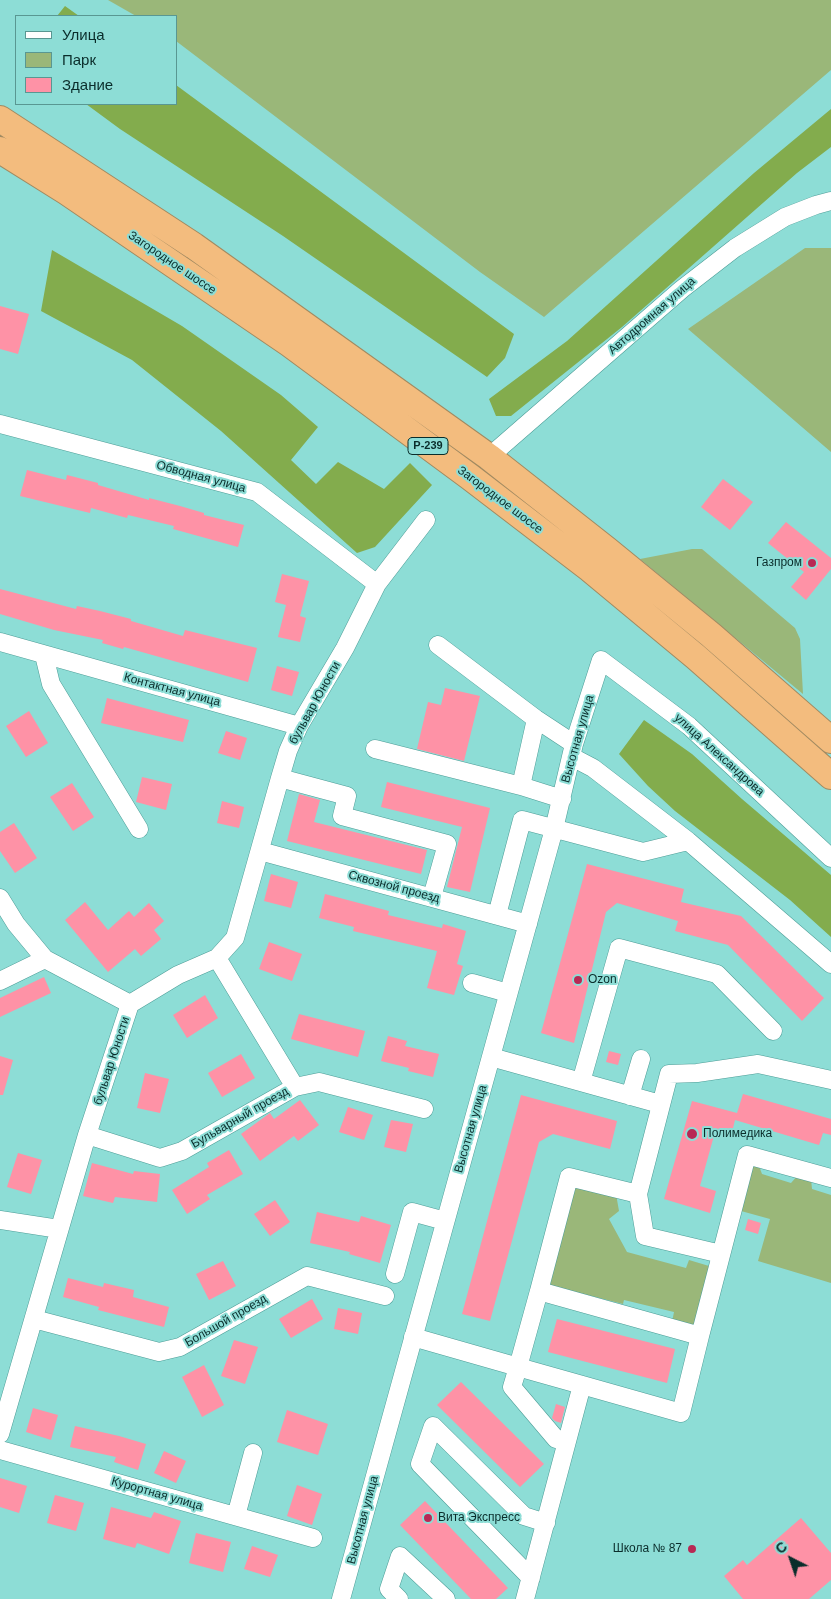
<!DOCTYPE html>
<html>
<head>
<meta charset="utf-8">
<style>
	body { margin:0 }
	#map { position:relative; width:831px; height:1599px; overflow:hidden; background:#8dddd6; font-family:Helvetica,sans-serif }
	canvas { display:block }
	.legend { position:absolute; left:15px; top:15px; width:162px; height:90px; box-sizing:border-box; background:#8dddd6; border:1px solid #599792; margin:0; padding:6px 9px; list-style:none; font-size:15px; color:#0a2d2b }
	.legend li { display:flex; align-items:center; gap:10px; height:25px }
	.legend b { width:25px; border:1px solid #599792 }
	.north { position:absolute; left:766px; top:1534px; width:50px; height:50px; -webkit-text-stroke:4px #8dddd6; paint-order:stroke; rotate:319deg; font-size:14px; font-weight:700; line-height:20px; text-align:center; color:#0a2d2b }
	.north::after { content:''; display:block; margin:auto; width:18px; height:22px; background:#0a2d2b; clip-path:polygon(50% 0,100% 100%,50% 72%,0 100%) }
</style>
</head>
<body>
<div id="map">
<canvas width="831" height="1599"></canvas>
<ul class="legend">
<li><b style="height:6px;background:#fff"></b>Улица</li>
<li><b style="height:14px;background:#9ab779"></b>Парк</li>
<li><b style="height:14px;background:#fe92a6"></b>Здание</li>
</ul>
<div class="north">С</div>
</div>
<script>
const ctx = document.querySelector('canvas').getContext('2d');
ctx.lineJoin = 'round';
function paint(path, color) {
  ctx.fillStyle = color;
  ctx.fill(path, 'evenodd');
}
function poly(rows) {
  const path = new Path2D();
  for (const r of rows) {
    path.moveTo(r[0], r[1]);
    for (let i = 2; i < r.length; i += 2) path.lineTo(r[i], r[i + 1]);
  }
  return path;
}
function trace(path, color, width, dash) {
  ctx.strokeStyle = color;
  ctx.lineWidth = width;
  ctx.lineCap = dash ? 'butt' : 'round';
  ctx.setLineDash(dash || []);
  ctx.stroke(path);
}
function drawText(font, color, halo, rows, align = 'center') {
  ctx.font = font + ' Helvetica,sans-serif';
  ctx.lineWidth = 4;
  ctx.setLineDash([]);
  ctx.textBaseline = 'middle';
  ctx.strokeStyle = halo;
  ctx.fillStyle = color;
  for (const [text, x, y, turn = 0] of rows) {
    ctx.save();
    ctx.translate(x, y);
    ctx.rotate((+turn || 0) * Math.PI / 180);
    ctx.textAlign = isNaN(turn) ? turn : align;
    if (halo) ctx.strokeText(text, 0, 0);
    ctx.fillText(text, 0, 0);
    ctx.restore();
  }
}
const green = poly([
	[108,0,831,0,831,70,544,317,480,272,176,41,176,16,136,16],
	[805,248,831,248,831,452,688,329],
	[692,549,702,549,795,628,800,639,803,694,640,559],
	[754,1164,759,1166,762,1174,791,1183,798,1175,811,1179,812,1189,831,1195,831,1283,758,1261,770,1219,741,1211],
	[574,1182,616,1194,619,1211,609,1219,627,1252,686,1268,689,1260,709,1266,695,1328,672,1322,674,1312,624,1300,623,1304,548,1285]
]);
const forest = poly([
	[65,6,79,16,57,16],
	[176,85,514,334,505,358,487,377,283,236,120,129,86,104,176,104],
	[831,109,831,147,797,173,622,327,511,416,496,416,489,399,567,341,754,173],
	[52,250,182,326,281,395,318,427,291,460,316,484,338,462,384,489,410,463,432,485,375,547,357,553,221,431,132,360,41,311],
	[644,720,692,754,742,799,831,875,831,937,790,900,675,811,648,786,619,754]
]);
const building = poly([
	[0,306,29,314,18,354,0,349],
	[27,470,66,480,67,475,98,483,98,485,149,500,149,498,180,506,204,513,204,515,244,525,238,547,173,529,174,526,128,515,127,518,91,508,90,513,20,496],
	[723,479,753,502,730,530,701,507],
	[786,522,831,558,831,569,806,600,791,587,804,572,768,543],
	[282,574,309,581,300,616,306,618,300,642,278,637,286,605,275,602],
	[0,589,76,609,77,606,100,611,131,619,131,621,183,636,185,630,257,648,248,682,124,647,123,649,102,643,103,640,54,630,0,614],
	[277,666,299,672,292,696,271,690],
	[445,688,480,696,464,761,417,749,428,702,441,705],
	[107,698,189,720,183,742,101,723],
	[29,711,48,743,26,757,6,726],
	[226,731,247,738,240,760,218,753],
	[142,777,172,784,166,810,136,802],
	[387,782,490,808,470,892,447,887,462,827,381,807],
	[72,783,94,817,73,831,50,797],
	[299,794,320,800,314,822,427,850,421,874,287,841],
	[222,801,244,807,239,828,217,823],
	[14,823,37,858,15,873,0,851,0,832],
	[587,864,684,889,681,902,741,916,824,998,802,1021,728,945,675,931,678,921,617,903,606,912,574,1043,541,1033],
	[271,874,298,882,291,908,264,901],
	[325,894,389,911,388,915,442,928,443,924,466,931,457,964,463,966,454,995,427,988,437,951,353,931,354,927,319,918],
	[85,902,108,930,129,911,134,917,149,903,164,921,154,930,161,939,141,956,135,949,108,972,65,920],
	[269,942,302,954,292,981,259,969],
	[44,977,51,993,0,1017,0,998],
	[205,995,218,1018,187,1038,173,1015],
	[299,1014,365,1031,358,1057,291,1039],
	[388,1036,407,1041,405,1046,439,1054,433,1077,408,1071,409,1068,381,1061],
	[609,1051,621,1054,618,1065,606,1062],
	[241,1054,255,1078,222,1097,208,1073],
	[0,1056,13,1060,3,1095,0,1095],
	[145,1073,169,1079,160,1113,137,1108],
	[743,1094,831,1119,831,1135,823,1133,819,1145,735,1120,731,1136,715,1132,700,1186,716,1191,710,1213,664,1199,692,1101,737,1113],
	[521,1095,617,1121,610,1149,553,1134,539,1142,490,1321,462,1314],
	[300,1100,319,1125,298,1141,294,1136,260,1161,241,1134,270,1113,274,1119],
	[348,1107,373,1115,364,1140,339,1132],
	[391,1120,413,1124,406,1152,384,1147],
	[229,1150,243,1174,207,1195,210,1199,187,1214,172,1190,209,1167,207,1163],
	[18,1153,42,1160,31,1194,7,1187],
	[92,1163,133,1174,134,1171,160,1174,157,1202,115,1197,113,1203,83,1196],
	[275,1200,290,1222,270,1236,254,1214],
	[317,1212,359,1222,361,1216,391,1225,380,1263,349,1254,350,1252,310,1243],
	[748,1219,761,1223,758,1234,745,1230],
	[223,1261,236,1286,209,1300,196,1274],
	[68,1278,103,1287,104,1283,134,1290,133,1297,169,1307,164,1327,98,1310,99,1307,63,1297],
	[312,1299,323,1319,291,1338,279,1319],
	[338,1308,362,1313,358,1334,334,1329],
	[557,1319,675,1349,667,1383,548,1352],
	[234,1340,258,1347,245,1384,221,1376],
	[204,1365,224,1405,202,1417,182,1377],
	[461,1382,544,1464,520,1487,437,1405],
	[556,1404,565,1407,561,1423,555,1421,552,1418],
	[33,1408,58,1415,51,1440,26,1432],
	[287,1410,328,1424,318,1455,277,1442],
	[75,1426,119,1436,146,1444,138,1470,114,1462,116,1457,70,1447],
	[164,1451,186,1461,176,1483,154,1473],
	[0,1478,27,1486,19,1513,0,1507],
	[297,1485,322,1494,312,1525,287,1516],
	[55,1495,84,1503,76,1531,47,1523],
	[425,1501,508,1588,496,1599,471,1599,400,1525],
	[111,1507,151,1518,154,1512,181,1521,169,1554,137,1543,135,1548,103,1539],
	[801,1518,831,1553,831,1580,809,1599,743,1599,724,1576,743,1560,747,1565],
	[196,1533,231,1542,223,1572,189,1563],
	[252,1546,278,1555,270,1577,244,1569]
]);
const minor = poly([
	[0,424,257,492,377,584],
	[489,457,682,289,735,248,785,217,816,205,831,201],
	[0,642,299,726],
	[438,645,536,719,574,744],
	[44,655,51,684,139,829],
	[536,719,521,786,562,799],
	[375,749,521,786],
	[572,757,593,768,688,841,831,964],
	[280,778,347,796,342,816,447,844,432,897],
	[260,851,528,924],
	[0,898,16,924,45,959,130,1004],
	[497,915,522,820,643,852,688,841],
	[217,958,295,1087],
	[0,981,45,959],
	[472,983,508,993],
	[491,1057,660,1104],
	[581,1082,619,948,717,974,773,1031],
	[630,1096,641,1059],
	[87,1135,160,1158,182,1151,295,1087,319,1082,424,1109],
	[0,1220,59,1229],
	[721,1254,645,1236,638,1194,669,1074,697,1073,758,1064,831,1080],
	[395,1274,412,1212,445,1221],
	[539,1291,569,1177,638,1194],
	[34,1319,159,1352,180,1347,307,1276,385,1296],
	[700,1336,747,1155,831,1178],
	[413,1337,518,1367,582,1385,681,1413,700,1336,539,1291,518,1367,512,1387,556,1439,566,1442],
	[0,1434,87,1135,130,1004,178,975,217,958,235,938,280,778,288,751,299,726,345,648,377,584,426,520],
	[0,1450,313,1538],
	[236,1516,253,1453],
	[531,1578,420,1464,433,1426,524,1516,546,1523],
	[341,1599,554,829,574,744,601,660,689,726,831,858],
	[399,1599,389,1589,400,1556,446,1599],
	[525,1599,582,1385]
]);
const highway = poly([
	[0,119,194,246,489,457,607,550,711,635,831,740],
	[0,150,67,192,290,344,470,477,590,569,696,657,831,776]
]);
const markers = [
	[812,563,5,"#b82854"],
	[578,980,5,"#b82854"],
	[692,1134,6,"#b82854"],
	[428,1518,5,"#b82854"],
	[692,1549,5,"#b82854"]
];
const shields = [
	[428,446,40]
];
const shieldNames = [
	["Р-239",428,446]
];
const streetNames = [
	["Загородное шоссе",172,263,34],
	["Автодромная улица",652,316,-41],
	["Обводная улица",201,477,15],
	["Загородное шоссе",500,500,37],
	["Контактная улица",172,690,15],
	["бульвар Юности",315,703,-61],
	["Высотная улица",578,739,-74],
	["улица Александрова",719,755,42],
	["Сквозной проезд",394,887,15],
	["бульвар Юности",112,1061,-72],
	["Бульварный проезд",240,1118,-30],
	["Высотная улица",471,1129,-74],
	["Большой проезд",226,1321,-30],
	["Курортная улица",157,1494,16],
	["Высотная улица",363,1520,-75]
];
const poiNames = [
	["Газпром",802,563,"right"],
	["Ozon",588,980],
	["Полимедика",703,1134],
	["Вита Экспресс",438,1518],
	["Школа № 87",682,1549,"right"]
];
paint(green, '#9ab779');
paint(forest, '#83ac4d');
paint(building, '#fe92a6');
trace(minor, '#4d9d97', 19);
trace(highway, '#a18a61', 28);
trace(minor, '#fff', 18);
trace(highway, '#f3bc7e', 26);
for (const [x, y, r, color] of markers) {
  const dot = new Path2D();
  dot.arc(x, y, r, 0, 2 * Math.PI);
  ctx.fillStyle = color;
  ctx.fill(dot);
  trace(dot, '#8dddd6', 2);
}
for (const [x, y, w] of shields) {
  const box = new Path2D();
  box.roundRect(x - w / 2, y - 8.5, w, 17, 4);
  ctx.fillStyle = '#8dddd6';
  ctx.fill(box);
  trace(box, '#0a2d2b', 1);
}
drawText('bold 11px', '#0a2d2b', null, shieldNames);
drawText('12px', '#0a2d2b', '#8dddd6', streetNames);
drawText('12px', '#0a2d2b', '#8dddd6', poiNames, 'left');
</script>
</body>
</html>
